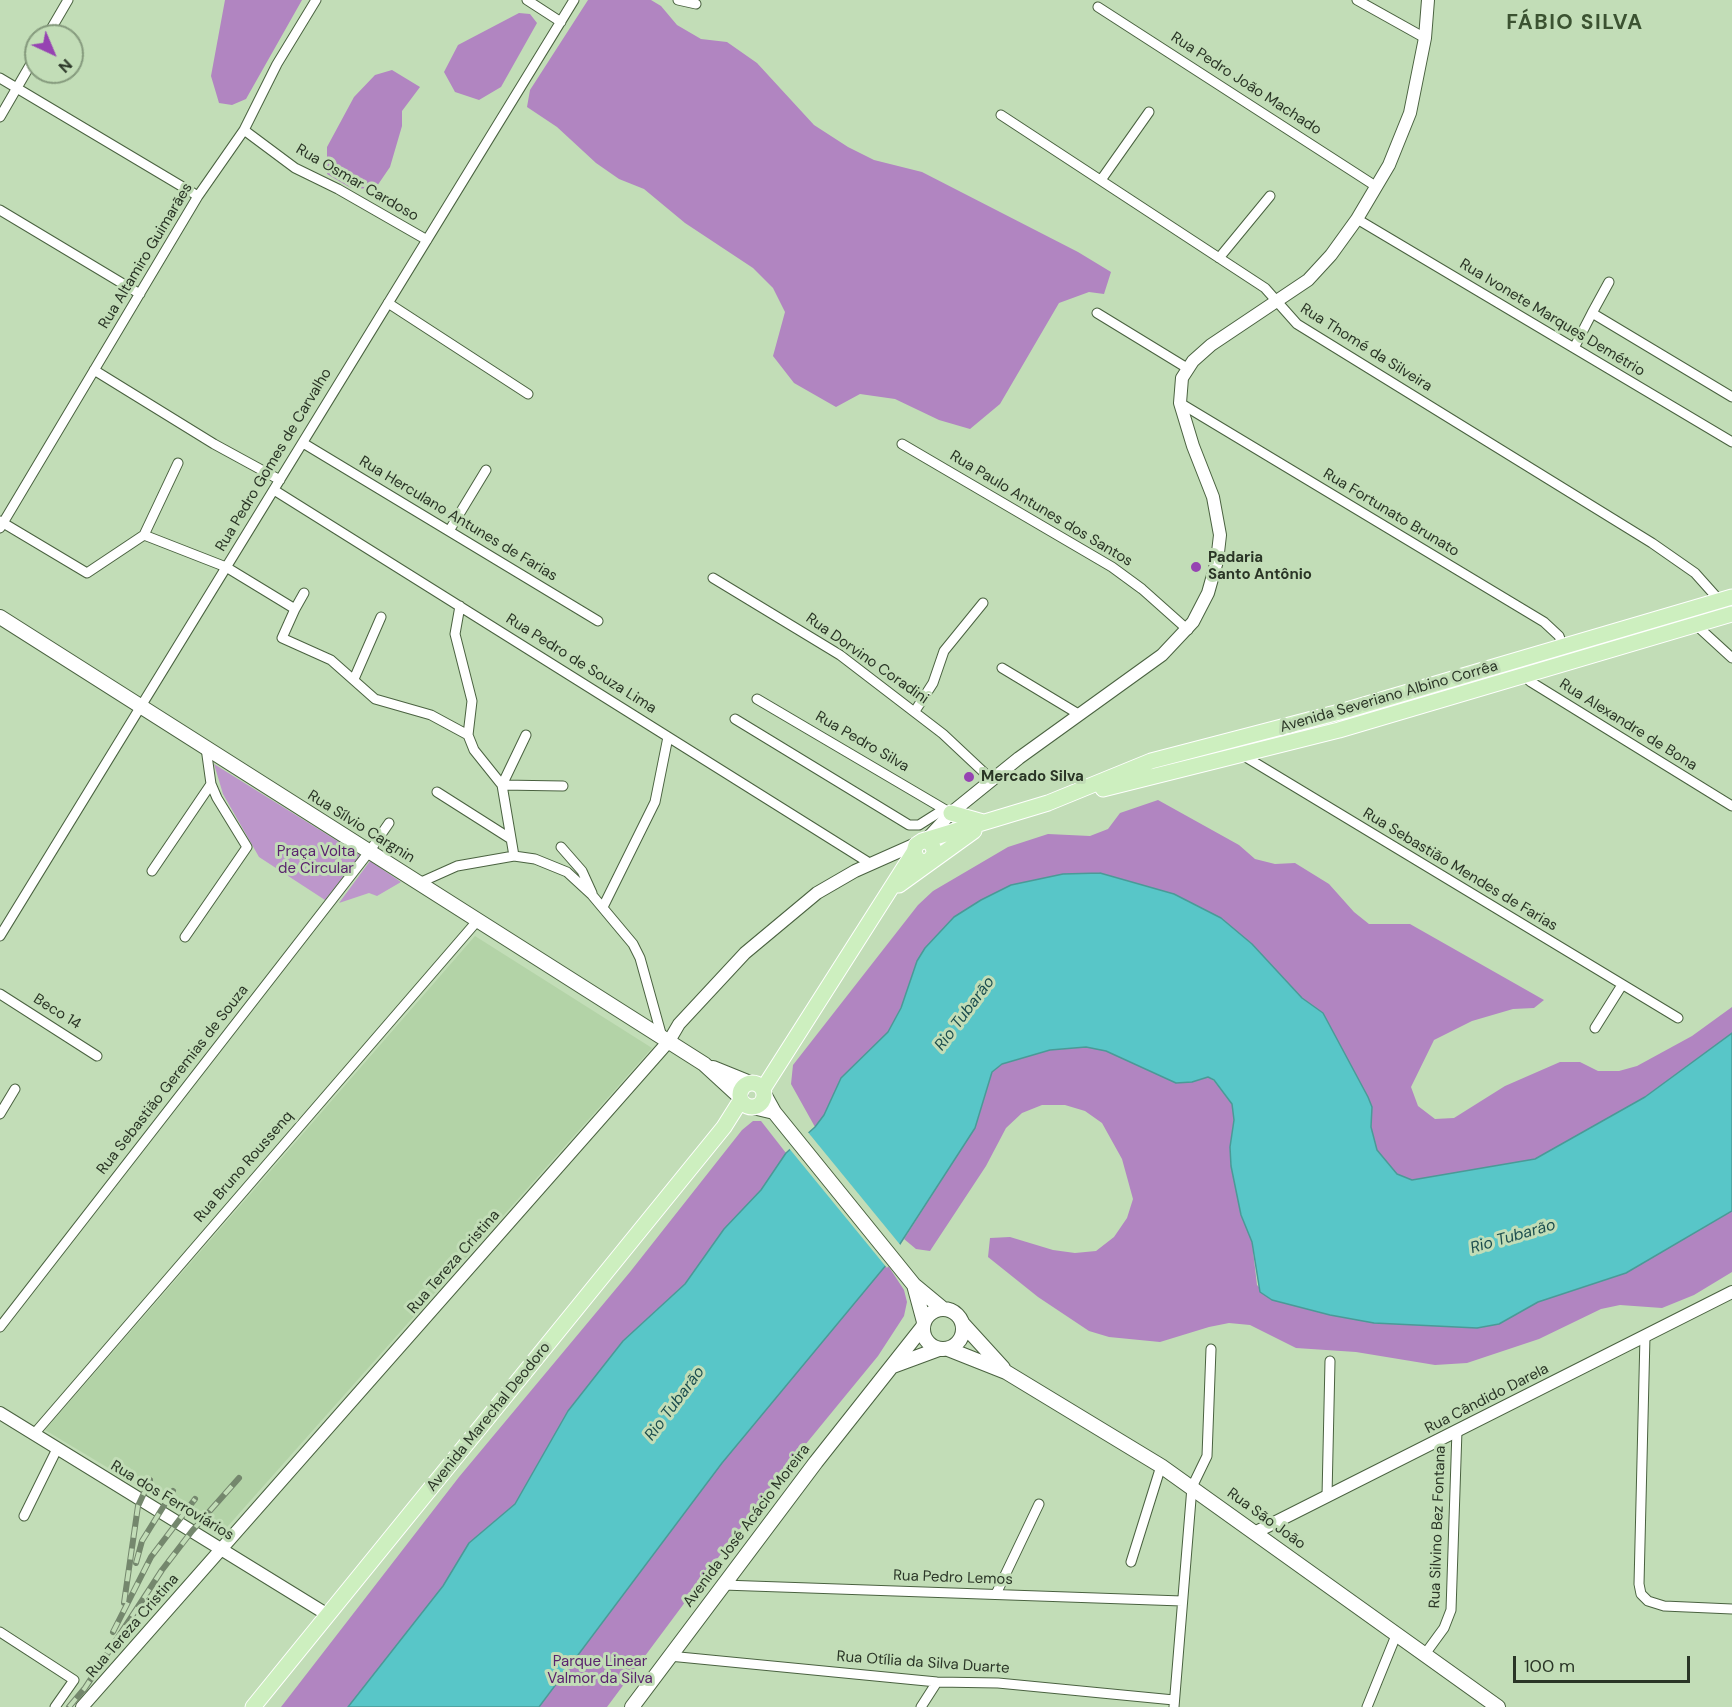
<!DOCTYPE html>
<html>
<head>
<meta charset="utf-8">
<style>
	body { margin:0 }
	#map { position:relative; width:1732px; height:1707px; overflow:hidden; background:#c2ddb7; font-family:"DM Sans",sans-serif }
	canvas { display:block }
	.north { position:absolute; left:24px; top:24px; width:60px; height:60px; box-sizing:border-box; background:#c2ddb7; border:2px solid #859a7d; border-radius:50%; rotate:136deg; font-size:16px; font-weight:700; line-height:24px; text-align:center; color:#2a3526 }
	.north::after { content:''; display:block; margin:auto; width:21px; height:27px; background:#9643b2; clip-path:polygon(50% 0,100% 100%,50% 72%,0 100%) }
	.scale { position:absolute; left:1513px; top:1656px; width:177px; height:27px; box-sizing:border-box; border:3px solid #2a3526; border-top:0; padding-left:8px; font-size:18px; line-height:21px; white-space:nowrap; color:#2a3526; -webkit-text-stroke:4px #c2ddb7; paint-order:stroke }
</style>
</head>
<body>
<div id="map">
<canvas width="1732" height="1707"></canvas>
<div class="north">N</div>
<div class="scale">100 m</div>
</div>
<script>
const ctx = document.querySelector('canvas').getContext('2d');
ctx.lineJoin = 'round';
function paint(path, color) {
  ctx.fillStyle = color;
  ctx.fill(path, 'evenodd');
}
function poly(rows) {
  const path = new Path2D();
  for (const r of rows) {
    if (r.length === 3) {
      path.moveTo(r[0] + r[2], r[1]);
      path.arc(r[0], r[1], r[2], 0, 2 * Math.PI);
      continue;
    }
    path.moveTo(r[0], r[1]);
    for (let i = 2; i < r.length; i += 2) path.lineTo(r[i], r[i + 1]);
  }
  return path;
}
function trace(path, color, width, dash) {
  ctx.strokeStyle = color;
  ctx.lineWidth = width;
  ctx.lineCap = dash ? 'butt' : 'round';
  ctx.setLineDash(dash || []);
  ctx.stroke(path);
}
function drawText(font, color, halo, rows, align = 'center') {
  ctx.font = font + ' "DM Sans",sans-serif';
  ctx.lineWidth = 6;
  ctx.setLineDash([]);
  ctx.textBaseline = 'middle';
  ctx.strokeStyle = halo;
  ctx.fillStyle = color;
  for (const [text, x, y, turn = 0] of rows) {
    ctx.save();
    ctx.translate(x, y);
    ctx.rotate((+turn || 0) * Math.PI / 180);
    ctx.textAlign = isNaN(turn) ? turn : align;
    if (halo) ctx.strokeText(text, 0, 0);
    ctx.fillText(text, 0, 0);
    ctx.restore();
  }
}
const built = poly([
	[475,936,652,1048,220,1535,45,1430]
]);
const green = poly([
	[214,764,360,855,325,900,259,857,223,794],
	[370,861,401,882,377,896,369,893,339,903]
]);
const forest = poly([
	[225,0,302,0,246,99,232,105,219,103,211,76],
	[588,0,651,0,661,6,677,25,701,39,727,42,757,63,814,125,848,147,874,160,922,172,1078,252,1111,272,1104,294,1089,292,1059,303,1000,404,970,429,939,420,895,399,860,394,836,407,794,383,773,356,785,312,773,288,753,268,685,223,644,189,619,179,596,163,557,127,527,107,530,90],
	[519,13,530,14,537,23,501,87,479,100,455,92,444,72,458,45],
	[392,70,420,87,402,111,402,126,390,167,375,189,351,188,327,174,327,147,354,97,375,75],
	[1158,800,1239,845,1255,859,1275,864,1295,863,1329,884,1354,912,1369,924,1410,924,1544,1000,1534,1008,1513,1009,1472,1021,1434,1040,1411,1087,1418,1106,1435,1119,1454,1118,1505,1086,1560,1062,1580,1062,1598,1071,1619,1071,1637,1066,1692,1036,1732,1007,1732,1033,1645,1097,1535,1159,1413,1180,1397,1175,1377,1150,1371,1127,1372,1107,1368,1097,1323,1013,1302,998,1252,944,1221,918,1174,894,1100,873,981,900,954,917,925,948,917,961,901,1008,888,1032,841,1078,824,1115,815,1127,791,1084,793,1065,918,905,933,891,1008,847,1048,834,1090,836,1108,829,1120,813],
	[1086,1047,1106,1051,1192,1082,1208,1077,1214,1081,1232,1104,1234,1120,1230,1147,1231,1166,1241,1215,1252,1242,1257,1285,1272,1300,1330,1315,1375,1323,1499,1324,1538,1302,1626,1273,1732,1211,1732,1272,1694,1295,1662,1308,1620,1305,1601,1309,1539,1339,1467,1363,1435,1365,1356,1352,1296,1348,1250,1325,1229,1323,1209,1327,1160,1342,1109,1337,1089,1331,1038,1297,988,1257,990,1238,1010,1237,1053,1250,1075,1253,1096,1251,1114,1237,1127,1218,1133,1199,1122,1159,1102,1123,1085,1111,1065,1105,1042,1105,1022,1113,1006,1128,986,1166,930,1251,916,1249,904,1239,975,1128,992,1072,1002,1064,1050,1050],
	[753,1121,761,1121,786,1153,761,1190,724,1229,685,1284,623,1341,568,1411,515,1504,469,1543,443,1586,348,1707,281,1707,459,1477,630,1272,742,1130],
	[887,1264,904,1290,907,1302,904,1316,878,1356,773,1484,607,1707,539,1707,722,1463]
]);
const water = poly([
	[1100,873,1174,894,1221,918,1252,944,1302,998,1323,1013,1368,1097,1372,1107,1371,1127,1377,1150,1397,1174,1412,1180,1535,1159,1645,1097,1732,1033,1732,1211,1626,1273,1538,1302,1499,1324,1477,1328,1374,1323,1330,1315,1272,1300,1260,1292,1252,1242,1241,1215,1231,1166,1230,1147,1234,1120,1232,1104,1214,1080,1208,1077,1192,1082,1176,1083,1106,1051,1086,1047,1050,1050,1002,1064,992,1072,975,1128,887,1264,722,1463,539,1707,348,1707,443,1586,469,1543,515,1504,568,1411,623,1341,685,1284,724,1229,761,1190,786,1153,815,1127,824,1115,841,1078,888,1032,901,1008,917,961,925,948,954,917,981,900,1011,885,1063,874,1100,873]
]);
const pier = poly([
	[807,1131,902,1247,887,1268,788,1147]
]);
const minor = poly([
	[527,0,561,22],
	[678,0,696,4],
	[1357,0,1425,38],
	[1098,7,1377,187],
	[47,36,68,0],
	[0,78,198,196],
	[1001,115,1265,288,1297,324,1652,543,1695,573,1720,601],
	[0,117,36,55],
	[244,130,295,168,338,189,427,240],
	[1101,180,1149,112],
	[0,210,140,294],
	[1357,219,1732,442],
	[1219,258,1270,196],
	[388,303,528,394],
	[1097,313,1187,368],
	[1592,313,1609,282],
	[1574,348,1592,313,1732,397],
	[94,370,214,444,280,480],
	[1180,403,1544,622,1559,636,1569,663],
	[303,443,598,621],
	[902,444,1112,567,1142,589,1188,630],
	[274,490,871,864],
	[0,521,87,573,144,535,178,463],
	[0,528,198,196,244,130,277,64,316,0],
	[449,531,486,470],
	[144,535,226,567,295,609,282,638,331,660,375,699,431,715,468,735],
	[713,578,840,655,943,734,992,780],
	[460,606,455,634,472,701,468,735,474,750,502,785,514,856],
	[295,609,304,593],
	[1696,625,1732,658],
	[1518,660,1524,676,1531,682,1732,806],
	[1002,668,1080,715],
	[354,679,381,617],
	[757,699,949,812],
	[915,711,933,683,944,651,983,603],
	[735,719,909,825,919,825,938,813,951,813],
	[526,735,502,785,563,786],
	[1239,753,1678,1018],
	[437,792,511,839],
	[561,847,582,871,592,893],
	[152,871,211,784],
	[419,883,457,866,514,856,535,859,567,872,592,895,633,944,640,958,662,1037],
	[603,907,655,802,668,737],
	[0,936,574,0],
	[185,937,247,847,217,798,211,784,206,748],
	[0,994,97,1056],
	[1595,1028,1622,985],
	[0,1114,15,1089],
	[0,1327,369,852,389,823],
	[1645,1336,1639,1584,1641,1594,1648,1601,1664,1606,1732,1609],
	[34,1434,478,920],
	[1327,1496,1330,1361],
	[24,1516,57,1449],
	[1131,1562,1161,1466],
	[723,1585,1182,1601],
	[996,1594,1039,1504],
	[0,1632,74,1680,55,1707],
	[1425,1654,1444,1628,1451,1610,1457,1430],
	[669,1656,937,1682,998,1683,1174,1700],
	[921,1707,937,1682],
	[1174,1707,1192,1487,1207,1456,1211,1349],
	[1367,1707,1397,1633]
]);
const tertiary = poly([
	[925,841,951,813,1019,758,1162,655,1193,622,1208,593,1217,561,1220,535,1213,497,1193,446,1180,403,1182,378,1193,361,1211,345,1308,280,1331,255,1357,219,1389,165,1410,113,1425,38,1428,0],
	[0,1413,328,1615],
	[1256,1532,1732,1292],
	[82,1707,669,1041,679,1024,745,953,817,893,855,871,918,843]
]);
const secondary = poly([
	[0,617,704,1064,741,1098],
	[713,1068,750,1083],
	[764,1094,774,1112,914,1285,943,1309],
	[753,1107,774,1112],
	[914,1285,924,1322],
	[943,1329,20],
	[962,1323,1003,1368],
	[948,1349,1006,1372,1161,1466,1498,1707],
	[893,1366,939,1349],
	[632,1707,816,1462,922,1328]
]);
const primary = poly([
	[1103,789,1339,730,1732,614],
	[951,813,983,822],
	[925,841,931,843,935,852,930,860,923,862,917,859,914,852,916,845,922,841,1048,803,1151,761,1347,710,1732,597],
	[899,885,974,831],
	[752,1095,12],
	[763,1089,914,852],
	[253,1707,724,1127,741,1100]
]);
const rail = poly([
	[136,1563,142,1541,173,1491],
	[124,1603,138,1506,150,1480],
	[113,1632,151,1557,195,1499],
	[69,1707,85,1688,162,1570,192,1531,239,1478]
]);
const markers = [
	[1196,567,6,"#9643b2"],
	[969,777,6,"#9643b2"]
];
const streetNames = [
	["Rua Pedro João Machado",1246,84,33],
	["Rua Osmar Cardoso",357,183,30],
	["Rua Altamiro Guimarães",146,256,-59],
	["Rua Ivonete Marques Demétrio",1552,318,31],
	["Rua Thomé da Silveira",1366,348,32],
	["Rua Pedro Gomes de Carvalho",274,460,-59],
	["Rua Paulo Antunes dos Santos",1041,509,31],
	["Rua Fortunato Brunato",1391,513,31],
	["Rua Herculano Antunes de Farias",458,519,31],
	["Rua Dorvino Coradini",867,659,35],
	["Rua Pedro de Souza Lima",581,664,32],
	["Avenida Severiano Albino Corrêa",1389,697,-16],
	["Rua Alexandre de Bona",1628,725,32],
	["Rua Pedro Silva",862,742,30],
	["Rua Sílvio Cargnin",361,827,32],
	["Rua Sebastião Mendes de Farias",1460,870,31],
	["Beco 14",57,1012,32],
	["Rua Sebastião Geremias de Souza",173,1080,-52],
	["Rua Bruno Roussenq",244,1167,-49],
	["Rua Tereza Cristina",454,1262,-49],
	["Rua Cândido Darela",1487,1399,-27],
	["Avenida Marechal Deodoro",489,1417,-51],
	["Rua dos Ferroviários",172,1501,31],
	["Rua São João",1266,1519,36],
	["Avenida José Acácio Moreira",747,1526,-53],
	["Rua Silvino Bez Fontana",1438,1527,-88],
	["Rua Pedro Lemos",953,1578,2],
	["Rua Tereza Cristina",133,1626,-49],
	["Rua Otília da Silva Duarte",923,1663,4]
];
const poiNames = [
	["Padaria",1208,558],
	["Santo Antônio",1208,575],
	["Mercado Silva",981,777]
];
const parkNames = [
	["Praça Volta",316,852],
	["de Circular",316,869],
	["Parque Linear",600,1662],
	["Valmor da Silva",600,1679]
];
const waterNames = [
	["Rio Tubarão",965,1014,-53],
	["Rio Tubarão",1513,1237,-16],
	["Rio Tubarão",675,1404,-53]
];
const districtNames = [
	["FÁBIO SILVA",1575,23]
];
paint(built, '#b3d3a7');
paint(green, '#bd97cb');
paint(forest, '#b185c1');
paint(water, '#58c6c8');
trace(water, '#4a9a97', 1.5);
paint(pier, '#c2ddb7');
trace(minor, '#4a6240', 11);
trace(tertiary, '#4a6240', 14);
trace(secondary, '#4a6240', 16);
trace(primary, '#fff', 17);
trace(minor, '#fff', 9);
trace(tertiary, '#fff', 12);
trace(secondary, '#fff', 14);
trace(primary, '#cdefbf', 15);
trace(rail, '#74876d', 6);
trace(rail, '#c2ddb7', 4, [11]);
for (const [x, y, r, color] of markers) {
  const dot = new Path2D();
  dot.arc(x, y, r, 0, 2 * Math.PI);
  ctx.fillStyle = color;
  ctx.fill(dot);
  trace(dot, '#c2ddb7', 2);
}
drawText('15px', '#2a3526', '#c2ddb7', streetNames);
drawText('bold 15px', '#2a3526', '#c2ddb7', poiNames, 'left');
drawText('15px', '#5a236d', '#c2ddb7', parkNames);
drawText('italic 16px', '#1c4d4e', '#c2ddb7', waterNames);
ctx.letterSpacing = '1.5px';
drawText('bold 21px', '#3b5231', '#c2ddb7', districtNames);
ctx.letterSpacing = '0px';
</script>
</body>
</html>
